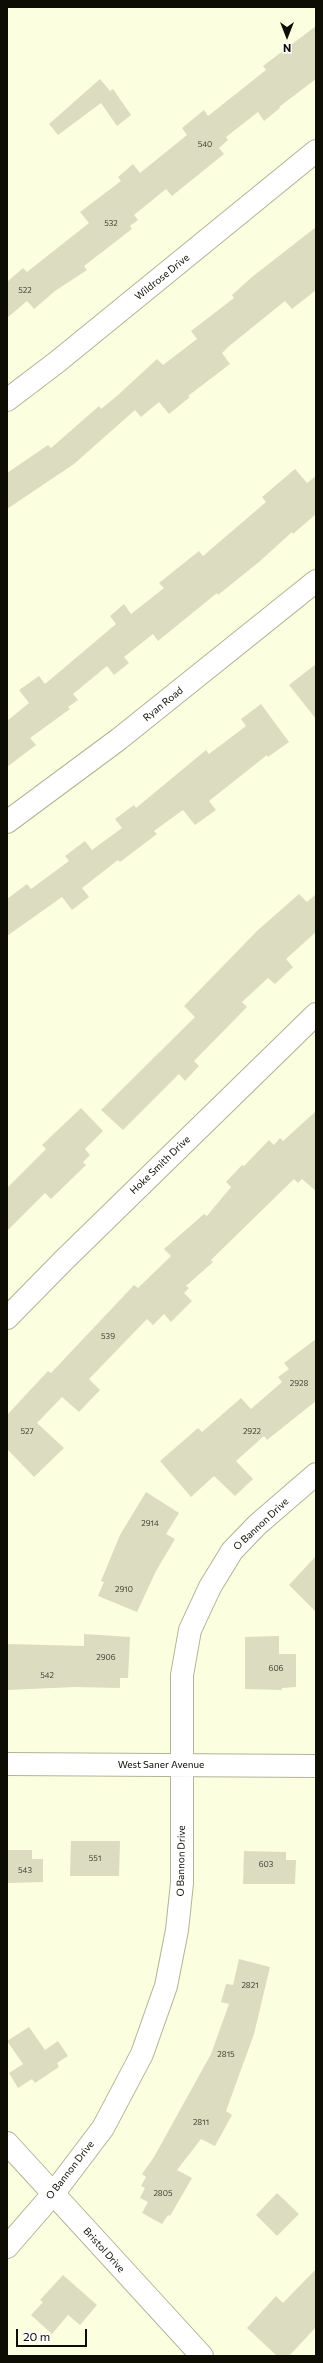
<!DOCTYPE html>
<html>
<head>
<meta charset="utf-8">
<style>
	body { margin:0 }
	#map { position:relative; width:323px; height:2363px; overflow:hidden; background:#fcfee0; font-family:Commissioner,sans-serif }
	canvas { display:block }
	.frame { position:absolute; inset:0; border:8px solid #0d0d04; pointer-events:none }
	.north { position:absolute; left:267px; top:16px; width:40px; height:40px; -webkit-text-stroke:3px #fff; paint-order:stroke; rotate:180deg; font-size:11px; font-weight:700; line-height:16px; text-align:center; color:#0d0d04 }
	.north::after { content:''; display:block; margin:auto; width:14px; height:18px; background:#0d0d04; clip-path:polygon(50% 0,100% 100%,50% 72%,0 100%) }
	.scale { position:absolute; left:16px; top:2329px; width:71px; height:18px; box-sizing:border-box; border:2px solid #0d0d04; border-top:0; padding-left:5px; font-size:12px; line-height:14px; white-space:nowrap; color:#0d0d04; -webkit-text-stroke:3px #fff; paint-order:stroke }
</style>
</head>
<body>
<div id="map">
<canvas width="323" height="2363"></canvas>
<div class="frame"></div>
<div class="north">N</div>
<div class="scale">20 m</div>
</div>
<script>
const ctx = document.querySelector('canvas').getContext('2d');
ctx.lineJoin = 'round';
function paint(path, color) {
  ctx.fillStyle = color;
  ctx.fill(path, 'evenodd');
}
function poly(rows) {
  const path = new Path2D();
  for (const r of rows) {
    path.moveTo(r[0], r[1]);
    for (let i = 2; i < r.length; i += 2) path.lineTo(r[i], r[i + 1]);
  }
  return path;
}
function trace(path, color, width, dash) {
  ctx.strokeStyle = color;
  ctx.lineWidth = width;
  ctx.lineCap = dash ? 'butt' : 'round';
  ctx.setLineDash(dash || []);
  ctx.stroke(path);
}
function drawText(font, color, halo, rows, align = 'center') {
  ctx.font = font + ' Commissioner,sans-serif';
  ctx.lineWidth = 3.5;
  ctx.setLineDash([]);
  ctx.textBaseline = 'middle';
  ctx.strokeStyle = halo;
  ctx.fillStyle = color;
  for (const [text, x, y, turn = 0] of rows) {
    ctx.save();
    ctx.translate(x, y);
    ctx.rotate((+turn || 0) * Math.PI / 180);
    ctx.textAlign = isNaN(turn) ? turn : align;
    if (halo) ctx.strokeText(text, 0, 0);
    ctx.fillText(text, 0, 0);
    ctx.restore();
  }
}
const building = poly([
	[316,26,316,79,279,107,280,108,264,121,258,112,226,137,228,140,219,148,224,154,172,196,166,189,134,215,138,220,130,226,132,229,84,266,87,270,55,291,34,309,27,301,7,318,7,282,23,268,27,272,89,223,80,212,121,181,118,177,133,164,140,173,187,135,182,128,204,110,208,116,266,70,263,66],
	[100,79,110,91,113,89,131,115,117,126,101,103,58,135,49,124],
	[316,227,316,290,292,309,285,301,228,347,222,353,230,364,188,396,190,397,169,414,159,402,141,417,135,410,74,464,7,509,7,473,48,445,51,448,99,406,101,409,118,395,157,359,163,365,197,339,191,331,234,298,232,295,252,277],
	[295,469,307,483,316,476,316,514,293,534,292,532,259,562,218,595,217,593,158,641,153,634,124,657,129,663,114,675,107,666,73,694,78,700,68,707,70,709,30,738,36,745,7,767,7,721,29,703,19,690,39,676,45,684,116,624,110,616,124,604,131,614,164,588,159,583,199,551,203,556,266,502,262,497],
	[316,664,316,719,289,685],
	[261,704,289,742,268,757,267,755,209,801,216,810,195,825,183,810,154,831,157,834,120,862,118,860,82,888,89,897,72,910,62,897,7,936,7,899,27,884,31,889,69,861,65,856,85,841,92,850,122,828,115,819,134,805,136,808,206,750,209,754,246,726,241,719],
	[299,894,307,902,316,894,316,932,286,959,293,967,275,984,268,978,242,1002,247,1007,194,1061,199,1066,185,1081,179,1074,123,1130,101,1110,195,1017,184,1006,258,930],
	[81,1108,103,1131,85,1149,90,1155,83,1162,86,1165,51,1199,45,1193,7,1231,7,1188,46,1149,42,1145],
	[316,1111,316,1191,302,1179,298,1183,294,1179,211,1260,213,1262,186,1286,189,1288,184,1293,192,1301,171,1322,164,1314,153,1325,147,1319,89,1379,100,1390,79,1412,62,1397,37,1423,64,1448,34,1477,7,1449,7,1415,48,1371,51,1373,134,1285,138,1288,171,1256,164,1249,204,1214,207,1216,231,1187,226,1182,242,1165,244,1166,269,1140,274,1145,280,1138,283,1141],
	[316,1339,316,1401,267,1440,264,1436,236,1461,253,1479,235,1496,214,1476,191,1497,160,1461,198,1428,202,1432,241,1398,251,1409,282,1382,278,1377,289,1369,284,1363],
	[146,1492,179,1513,166,1534,175,1539,156,1571,137,1612,98,1596,104,1582,101,1581,120,1535],
	[316,1556,316,1612,289,1585],
	[84,1634,130,1637,128,1678,120,1678,120,1688,75,1687,7,1690,7,1644,84,1646],
	[279,1636,279,1654,296,1654,296,1687,282,1688,282,1690,245,1689,245,1637],
	[71,1841,120,1841,119,1876,70,1876],
	[7,1850,32,1850,32,1859,43,1859,43,1882,7,1883],
	[244,1851,286,1852,286,1860,296,1860,295,1884,243,1884],
	[239,1959,270,1967,254,2034,226,2111,232,2115,215,2146,201,2139,177,2170,192,2178,170,2216,168,2215,162,2224,142,2213,148,2202,140,2198,145,2188,141,2186,146,2177,142,2174,154,2157,211,2054,229,2004,221,2002,226,1984,233,1985],
	[29,2027,45,2050,58,2041,68,2056,57,2063,59,2067,35,2083,32,2079,18,2088,9,2073,23,2064,7,2041],
	[277,2193,299,2214,277,2236,256,2215],
	[316,2269,316,2327,289,2356,277,2356,247,2328,276,2296,283,2303],
	[63,2275,97,2305,80,2325,68,2315,52,2334,31,2315,43,2302,40,2300]
]);
const minor = poly([
	[7,400,57,362,316,151],
	[7,822,119,739,316,581],
	[7,1318,64,1260,316,1014],
	[7,1764,316,1766],
	[7,2143,202,2356],
	[7,2247,53,2194,103,2128,142,2054,166,1986,177,1930,182,1883,182,1675,190,1630,210,1587,232,1551,257,1525,316,1474]
]);
const numberNames = [
	["540",205,144],
	["532",111,223],
	["522",25,290],
	["539",108,1336],
	["2928",299,1383],
	["527",27,1431],
	["2922",252,1431],
	["2914",150,1523],
	["2910",124,1589],
	["2906",106,1657],
	["606",276,1668],
	["542",47,1675],
	["551",95,1858],
	["603",266,1864],
	["543",25,1870],
	["2821",250,1985],
	["2815",226,2054],
	["2811",201,2122],
	["2805",163,2193]
];
const streetNames = [
	["Wildrose Drive",162,277,-39],
	["Ryan Road",163,704,-39],
	["Hoke Smith Drive",160,1165,-44],
	["O Bannon Drive",261,1524,-43],
	["West Saner Avenue",161,1765],
	["O Bannon Drive",181,1861,-89],
	["O Bannon Drive",70,2170,-52],
	["Bristol Drive",104,2250,48]
];
paint(building, '#dcddc0');
trace(minor, '#b1b397', 24);
trace(minor, '#fff', 22);
drawText('8px', '#414133', null, numberNames);
drawText('10px', '#0d0d04', '#fff', streetNames);
</script>
</body>
</html>
